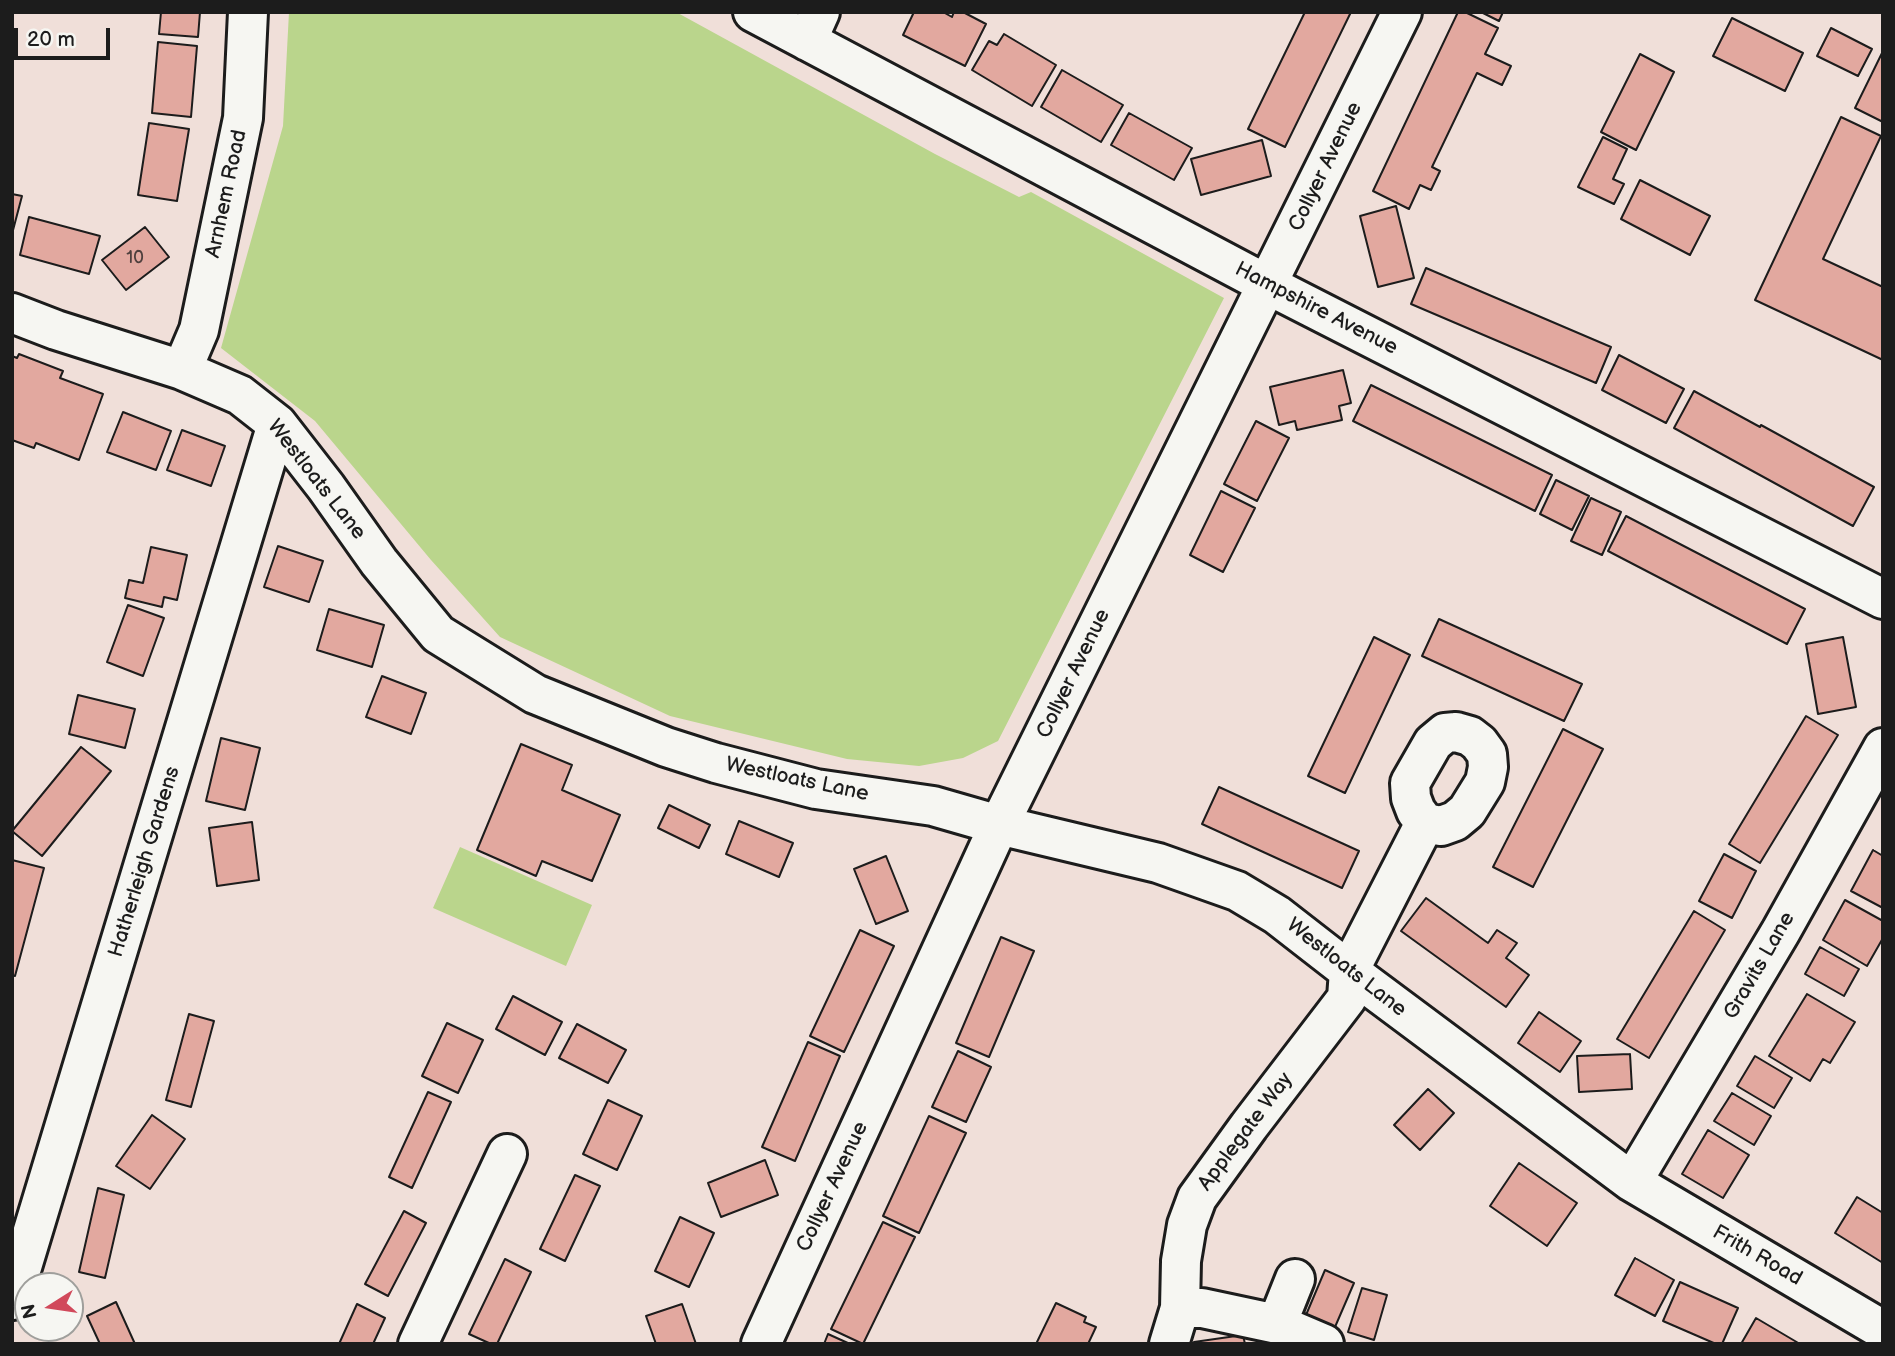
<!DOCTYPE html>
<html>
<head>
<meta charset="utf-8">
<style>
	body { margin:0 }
	#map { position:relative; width:1895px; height:1356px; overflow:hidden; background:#f0dfd9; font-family:"Balsamiq Sans",sans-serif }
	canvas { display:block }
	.frame { position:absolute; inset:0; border:14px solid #1c1c1c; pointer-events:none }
	.north { position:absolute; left:14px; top:1272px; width:70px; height:70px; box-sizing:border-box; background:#f6f6f2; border:2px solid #9f9f9c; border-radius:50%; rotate:258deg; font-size:19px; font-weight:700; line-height:28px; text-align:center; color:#1c1c1c }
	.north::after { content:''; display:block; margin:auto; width:24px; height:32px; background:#d1495b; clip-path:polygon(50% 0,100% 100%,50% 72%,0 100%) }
	.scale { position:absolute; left:14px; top:28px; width:96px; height:32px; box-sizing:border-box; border:4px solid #1c1c1c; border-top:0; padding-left:9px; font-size:21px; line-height:24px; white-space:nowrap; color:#1c1c1c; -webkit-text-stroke:5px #f6f6f2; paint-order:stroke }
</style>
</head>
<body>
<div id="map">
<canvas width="1895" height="1356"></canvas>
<div class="frame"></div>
<div class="north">N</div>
<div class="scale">20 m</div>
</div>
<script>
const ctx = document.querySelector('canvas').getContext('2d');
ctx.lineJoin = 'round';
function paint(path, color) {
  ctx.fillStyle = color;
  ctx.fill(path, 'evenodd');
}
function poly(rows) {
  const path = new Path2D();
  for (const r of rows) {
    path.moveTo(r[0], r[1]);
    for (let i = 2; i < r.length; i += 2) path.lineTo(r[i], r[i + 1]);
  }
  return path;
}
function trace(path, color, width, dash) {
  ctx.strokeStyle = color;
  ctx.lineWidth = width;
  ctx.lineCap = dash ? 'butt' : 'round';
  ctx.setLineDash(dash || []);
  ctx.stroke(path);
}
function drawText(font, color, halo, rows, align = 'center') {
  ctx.font = font + ' "Balsamiq Sans",sans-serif';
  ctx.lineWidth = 6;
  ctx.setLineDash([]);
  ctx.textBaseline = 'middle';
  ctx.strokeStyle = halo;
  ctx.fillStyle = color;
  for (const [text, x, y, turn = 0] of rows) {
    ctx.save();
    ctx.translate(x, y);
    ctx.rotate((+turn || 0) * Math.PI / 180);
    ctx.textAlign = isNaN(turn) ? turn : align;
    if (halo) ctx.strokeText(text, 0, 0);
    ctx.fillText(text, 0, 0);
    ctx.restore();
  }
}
const green = poly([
	[289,12,676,12,935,154,1019,197,1031,192,1224,298,998,741,963,758,919,766,847,759,670,716,500,637,431,560,315,421,221,348,283,126],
	[460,847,592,905,566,966,433,908]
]);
const building = poly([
	[161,12,200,12,198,37,159,34,161,12],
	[914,12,943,12,952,17,954,12,963,12,986,24,965,66,903,35,914,12],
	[1305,12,1351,12,1285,147,1248,129,1305,12],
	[1458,12,1465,12,1498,28,1485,54,1511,66,1502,85,1477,73,1432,167,1440,171,1431,190,1420,185,1409,209,1373,191,1458,12],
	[1481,12,1503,12,1499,21,1481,12],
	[1732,18,1803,53,1785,91,1713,56,1732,18],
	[1831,28,1872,49,1858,76,1817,56,1831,28],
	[1004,34,1056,65,1032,106,972,70,989,41,997,45,1004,34],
	[158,42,197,46,191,117,152,113,158,42],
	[1883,51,1883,122,1855,108,1883,51],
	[1640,54,1674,72,1636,150,1601,132,1640,54],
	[1062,70,1123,105,1101,142,1041,107,1062,70],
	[1129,113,1192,148,1174,180,1111,145,1129,113],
	[1841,117,1881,136,1823,259,1883,287,1883,360,1755,300,1841,117],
	[149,123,189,129,177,201,138,195,149,123],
	[1603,137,1627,149,1613,179,1624,184,1614,204,1578,187,1603,137],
	[1262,140,1271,176,1201,195,1191,159,1262,140],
	[1640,180,1710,216,1690,255,1621,219,1640,180],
	[12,194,22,196,12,234,12,194],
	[1396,206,1414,278,1378,287,1360,216,1396,206],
	[29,217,100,236,89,274,20,255,29,217],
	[145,227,169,257,126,290,102,260,145,227],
	[1426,268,1611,347,1596,383,1411,304,1426,268],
	[19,354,63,371,60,378,103,394,79,460,36,443,34,448,12,440,12,356,17,358,19,354],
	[1619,355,1684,389,1666,423,1602,390,1619,355],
	[1343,370,1351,403,1339,406,1342,420,1297,430,1295,421,1279,425,1270,387,1343,370],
	[1371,385,1552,475,1535,511,1353,421,1371,385],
	[1694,391,1760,427,1761,425,1874,487,1853,526,1674,428,1694,391],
	[123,412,171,431,156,470,107,452,123,412],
	[1256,421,1289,438,1257,501,1224,484,1256,421],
	[182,430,225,446,211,486,167,470,182,430],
	[1556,480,1589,496,1572,530,1540,514,1556,480],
	[1221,491,1255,508,1223,572,1190,555,1221,491],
	[1591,498,1621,512,1602,555,1571,541,1591,498],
	[1626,516,1805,609,1787,644,1608,551,1626,516],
	[278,546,323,561,309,602,264,587,278,546],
	[151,547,187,555,177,600,164,597,162,607,125,598,129,580,143,583,151,547],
	[128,605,164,618,143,676,107,662,128,605],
	[329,609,384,625,372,667,317,650,329,609],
	[1439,619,1582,684,1564,721,1422,656,1439,619],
	[1374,637,1410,655,1345,793,1308,776,1374,637],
	[1843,637,1856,707,1818,714,1806,644,1843,637],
	[382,676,426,693,411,734,366,717,382,676],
	[78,695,135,709,125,748,69,734,78,695],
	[1806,716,1838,735,1760,863,1729,844,1806,716],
	[1563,729,1603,749,1533,887,1493,867,1563,729],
	[221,738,260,748,245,810,206,801,221,738],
	[521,744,572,765,562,790,620,815,592,881,542,861,536,876,477,850,521,744],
	[81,747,111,771,42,856,12,831,81,747],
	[1219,787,1359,851,1342,888,1202,824,1219,787],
	[669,805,710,825,699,848,658,828,669,805],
	[739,821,793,843,779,877,726,854,739,821],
	[252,822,259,880,217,886,209,828,252,822],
	[1873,850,1883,856,1883,908,1851,891,1873,850],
	[1724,854,1756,871,1732,918,1699,901,1724,854],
	[886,856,908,911,876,924,854,869,886,856],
	[12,860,44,868,15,976,12,975,12,860],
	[1426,898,1488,943,1497,930,1517,943,1506,958,1529,975,1506,1007,1401,931,1426,898],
	[1845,900,1883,921,1883,938,1867,966,1823,940,1845,900],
	[1694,911,1725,930,1649,1058,1617,1039,1694,911],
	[860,930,894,946,844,1052,810,1036,860,930],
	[1001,937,1034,951,989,1057,956,1043,1001,937],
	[1820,947,1859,969,1844,996,1805,974,1820,947],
	[1807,994,1855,1022,1830,1063,1823,1059,1810,1081,1769,1056,1807,994],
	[513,996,562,1022,545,1055,496,1029,513,996],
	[1539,1012,1581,1041,1560,1072,1518,1043,1539,1012],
	[189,1014,214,1021,191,1107,166,1100,189,1014],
	[447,1023,483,1040,458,1093,422,1076,447,1023],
	[577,1024,626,1050,608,1083,559,1058,577,1024],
	[808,1042,840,1056,795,1161,762,1147,808,1042],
	[958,1051,991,1067,966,1122,932,1107,958,1051],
	[1630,1054,1632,1089,1579,1092,1577,1056,1630,1054],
	[1755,1056,1792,1078,1774,1108,1737,1086,1755,1056],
	[1428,1089,1454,1113,1420,1150,1394,1125,1428,1089],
	[428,1092,451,1102,412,1188,389,1177,428,1092],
	[1732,1093,1771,1116,1754,1145,1714,1121,1732,1093],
	[608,1100,642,1116,617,1170,583,1154,608,1100],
	[152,1115,185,1139,150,1189,116,1166,152,1115],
	[929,1116,966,1133,919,1233,883,1216,929,1116],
	[1708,1130,1749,1155,1723,1198,1682,1174,1708,1130],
	[765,1160,778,1195,721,1217,708,1183,765,1160],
	[1519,1163,1577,1203,1547,1246,1490,1206,1519,1163],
	[575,1175,600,1186,565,1261,540,1249,575,1175],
	[98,1188,124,1195,105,1278,79,1272,98,1188],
	[1857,1197,1883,1213,1883,1263,1835,1233,1857,1197],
	[404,1211,426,1223,388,1296,365,1284,404,1211],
	[680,1217,714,1233,689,1287,655,1271,680,1217],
	[883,1222,915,1237,863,1344,831,1329,883,1222],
	[1635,1258,1674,1280,1655,1316,1615,1295,1635,1258],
	[505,1259,531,1272,497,1344,491,1344,469,1334,505,1259],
	[1325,1270,1354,1283,1335,1327,1306,1315,1325,1270],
	[1680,1282,1738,1308,1722,1344,1716,1344,1663,1321,1680,1282],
	[1362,1288,1387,1295,1374,1340,1348,1332,1362,1288],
	[116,1302,135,1344,100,1344,87,1316,116,1302],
	[1056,1303,1086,1317,1084,1322,1096,1327,1088,1344,1040,1344,1037,1342,1056,1303],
	[357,1304,385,1318,373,1344,339,1344,357,1304],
	[682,1304,696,1344,656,1344,646,1316,682,1304],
	[1756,1318,1800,1344,1741,1344,1756,1318],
	[828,1334,850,1344,824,1344,828,1334],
	[1243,1335,1245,1344,1194,1344,1194,1342,1243,1335]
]);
const minor = poly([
	[753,12,1268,285,1883,599],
	[807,41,820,12],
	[12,313,56,330,182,370,240,395,277,424,326,487,379,562,438,634,535,694,666,747,716,763,816,789,933,806,999,825,1158,863,1237,891,1277,915,1349,971,1632,1182,1883,1330],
	[182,370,199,330,243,118,248,12],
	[1456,732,1470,736,1479,743,1487,754,1488,767,1485,782,1467,811,1455,821,1441,826,1425,823,1416,811,1411,798,1410,783,1433,743,1445,733,1456,732],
	[1632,1182,1781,931,1883,748],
	[12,1300,277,424],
	[1180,1308,1202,1308,1277,1324,1324,1344],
	[1277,1324,1295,1279],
	[418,1344,507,1154],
	[761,1344,999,825,1402,12],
	[1169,1344,1180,1308,1181,1261,1187,1225,1197,1198,1249,1126,1347,998,1349,971,1425,823]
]);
const numberNames = [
	["10",135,258]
];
const streetNames = [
	["Collyer Avenue",1326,167,-64],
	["Arnhem Road",227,194,-78],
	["Hampshire Avenue",1316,309,27],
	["Westloats Lane",316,480,52],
	["Collyer Avenue",1074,674,-64],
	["Westloats Lane",797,780,12],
	["Hatherleigh Gardens",145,862,-73],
	["Gravits Lane",1760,966,-60],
	["Westloats Lane",1346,968,38],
	["Applegate Way",1246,1132,-53],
	["Collyer Avenue",833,1187,-65],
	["Frith Road",1757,1256,30]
];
paint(green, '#bad58c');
paint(building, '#e2a89f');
trace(building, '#1c1c1c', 2);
trace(minor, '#1c1c1c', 44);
trace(minor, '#f6f6f2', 38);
drawText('18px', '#4e3f3d', null, numberNames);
drawText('21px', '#1c1c1c', '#f6f6f2', streetNames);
</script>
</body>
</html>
